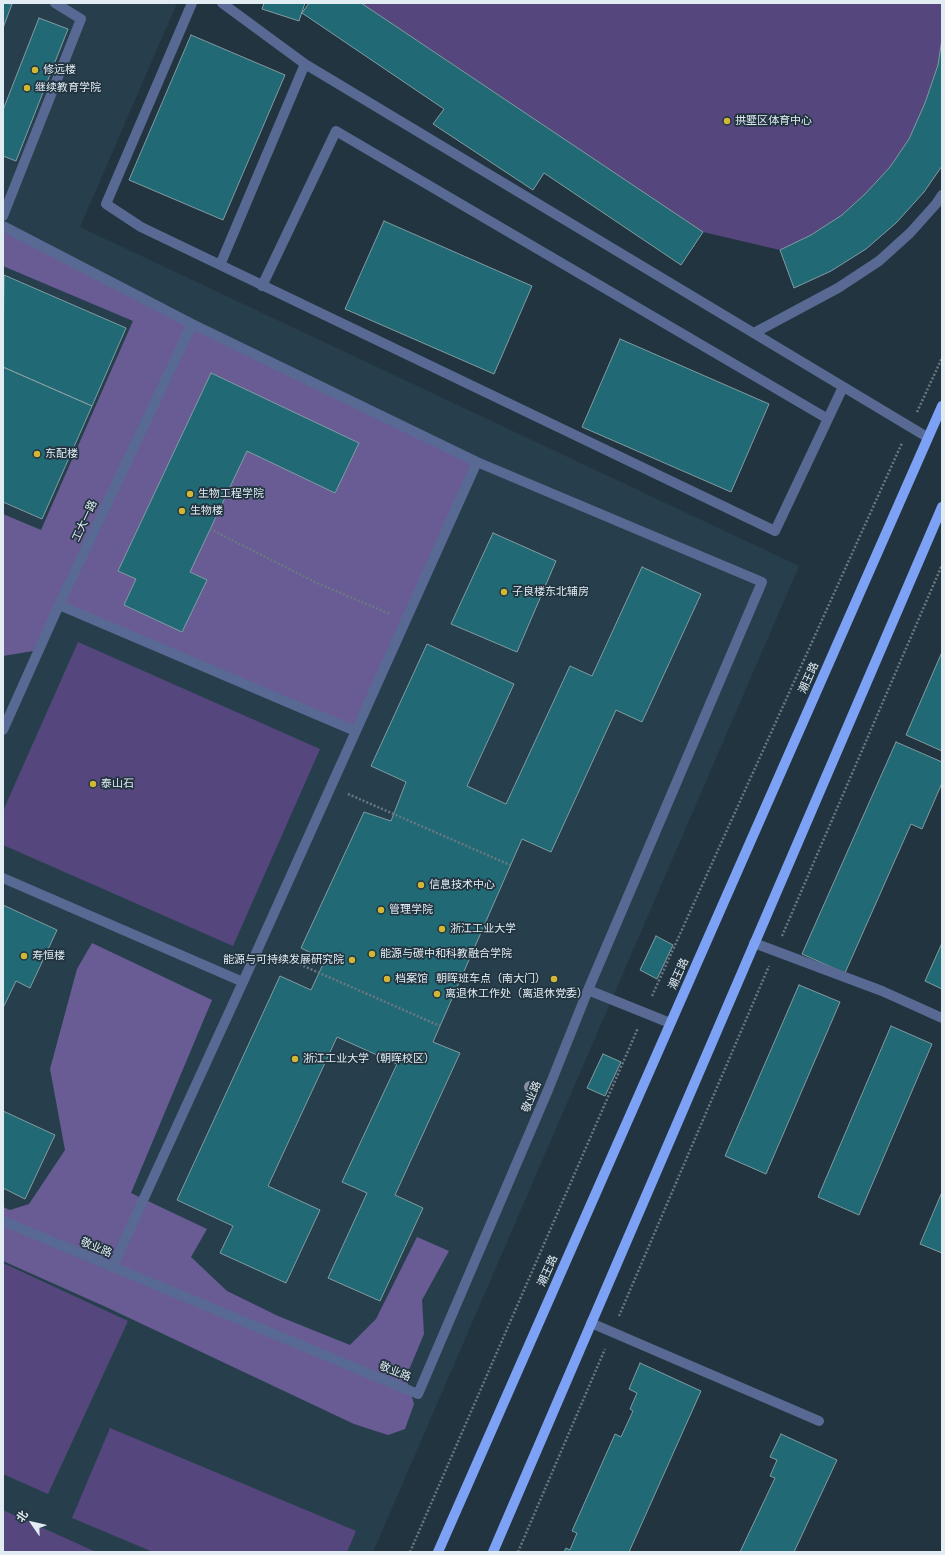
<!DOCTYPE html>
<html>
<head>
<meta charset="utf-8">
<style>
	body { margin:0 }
	#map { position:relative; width:945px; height:1555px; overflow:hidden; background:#22343f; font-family:"Archivo Narrow","Noto Sans SC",sans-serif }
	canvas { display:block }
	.frame { position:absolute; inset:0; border:4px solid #e1ecf3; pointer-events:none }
	.north { position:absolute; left:12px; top:1503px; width:40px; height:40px; -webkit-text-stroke:3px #22343f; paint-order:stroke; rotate:304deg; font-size:11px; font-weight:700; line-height:16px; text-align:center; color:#e1ecf3 }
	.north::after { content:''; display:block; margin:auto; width:14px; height:18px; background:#e1ecf3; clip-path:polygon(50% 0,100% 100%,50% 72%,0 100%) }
</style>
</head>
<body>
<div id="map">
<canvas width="945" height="1555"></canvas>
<div class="frame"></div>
<div class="north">北</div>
</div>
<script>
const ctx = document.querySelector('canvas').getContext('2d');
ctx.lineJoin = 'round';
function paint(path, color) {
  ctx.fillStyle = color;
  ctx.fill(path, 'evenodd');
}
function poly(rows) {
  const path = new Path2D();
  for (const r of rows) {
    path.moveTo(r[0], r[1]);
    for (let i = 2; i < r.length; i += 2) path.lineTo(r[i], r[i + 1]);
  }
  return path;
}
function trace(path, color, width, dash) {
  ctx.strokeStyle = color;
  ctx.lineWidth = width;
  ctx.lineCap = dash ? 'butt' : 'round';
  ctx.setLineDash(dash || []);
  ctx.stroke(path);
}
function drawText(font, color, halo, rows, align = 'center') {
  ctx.font = font + ' "Archivo Narrow","Noto Sans SC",sans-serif';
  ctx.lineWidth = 3.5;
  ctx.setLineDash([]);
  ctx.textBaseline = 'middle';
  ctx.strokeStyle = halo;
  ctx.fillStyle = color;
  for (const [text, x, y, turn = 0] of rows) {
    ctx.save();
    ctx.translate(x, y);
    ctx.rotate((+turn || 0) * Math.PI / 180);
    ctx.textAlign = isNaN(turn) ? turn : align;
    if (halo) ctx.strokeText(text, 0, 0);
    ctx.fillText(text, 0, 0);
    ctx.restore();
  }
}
const built = poly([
	[3,3,177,3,80,227,799,566,373,1552,3,1552]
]);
const green = poly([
	[361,3,942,3,942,39,938,65,925,103,909,139,890,167,865,194,842,215,811,235,780,250,703,232],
	[78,642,320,749,233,946,3,845,3,811],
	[3,1263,128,1321,48,1494,3,1474],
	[110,1428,356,1531,347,1552,153,1552,72,1518],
	[3,1510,96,1552,3,1552]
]);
const forest = poly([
	[3,226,477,462,355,731,59,605,39,650,3,656,3,514,41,530,133,321,3,266],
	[92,943,212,1000,131,1193,207,1229,191,1257,227,1291,278,1316,350,1345,376,1319,417,1237,449,1251,422,1300,424,1334,406,1377,414,1404,405,1429,388,1435,354,1424,106,1307,3,1261,3,1207,10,1210,29,1204,65,1150,50,1069,77,969]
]);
const building = poly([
	[3,3,12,4,3,28,3,3],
	[264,3,305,3,299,21,262,9,264,3],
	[309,3,361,3,703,232,681,265,544,173,533,190,433,124,444,109,302,13,309,3],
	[39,18,68,29,16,161,3,156,3,110,39,18],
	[191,35,285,75,223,220,129,180,191,35],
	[942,39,942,166,924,192,896,223,866,249,831,271,794,288,780,250,811,235,842,215,865,194,890,167,909,139,925,103,938,65,942,39],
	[384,221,532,286,494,374,345,309,384,221],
	[4,275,126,328,92,406,3,367,4,275],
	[620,339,769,404,731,492,582,427,620,339],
	[3,367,92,406,42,519,3,502,3,367],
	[211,373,359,443,335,493,247,451,190,572,207,580,182,632,124,605,136,579,118,571,211,373],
	[493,533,556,561,517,652,451,624,493,533],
	[642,567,701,594,642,722,616,710,551,852,522,839,433,1042,460,1053,395,1195,423,1208,380,1301,328,1278,367,1193,342,1182,397,1064,337,1037,268,1186,320,1210,286,1283,220,1253,233,1226,177,1200,280,976,311,990,325,960,301,948,364,812,391,821,406,782,371,766,427,644,514,684,467,786,506,804,570,666,592,676,642,567],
	[942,652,942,751,906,735,942,652],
	[896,742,942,762,942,783,922,829,911,824,845,973,802,954,896,742],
	[3,905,57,930,30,988,16,981,3,1008,3,905],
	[656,936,673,945,657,979,640,970,656,936],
	[942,943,942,989,925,981,942,943],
	[799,985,840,1002,766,1174,725,1156,799,985],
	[891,1026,932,1044,859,1215,818,1197,891,1026],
	[603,1054,621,1062,605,1096,587,1088,603,1054],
	[3,1111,55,1135,25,1199,3,1188,3,1111],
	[942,1192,942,1253,920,1244,942,1192],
	[640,1363,701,1391,629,1552,564,1552,566,1548,570,1550,577,1533,572,1531,615,1434,621,1437,633,1411,630,1409,637,1393,629,1389,640,1363],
	[781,1434,837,1460,794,1552,740,1552,775,1478,770,1476,777,1460,770,1457,781,1434]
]);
const path = poly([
	[917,412,942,358],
	[210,529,317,583,390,614],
	[348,794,510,865],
	[782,936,942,565],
	[274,953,440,1026],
	[652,996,902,443],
	[619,1316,769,966],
	[410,1552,638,1028],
	[518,1552,605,1349]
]);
const minor = poly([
	[192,3,106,204,141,227,775,531,843,387],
	[222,3,305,64,927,437],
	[3,216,81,19,55,3],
	[3,226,192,324,477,462,762,582,588,990,548,1090,418,1394,3,1221],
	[220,265,305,64],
	[262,286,336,131,828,419],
	[754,333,838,288,879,261,910,233,936,204,942,195],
	[59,605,355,731],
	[3,730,59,605,192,324],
	[3,878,243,982],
	[754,943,882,991,942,1018],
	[588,990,670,1023],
	[112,1268,243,982,477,462],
	[591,1323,819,1421]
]);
const major = poly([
	[438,1552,942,406],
	[493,1552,942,507]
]);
const trees = [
	[530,1087]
];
const markers = [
	[35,70,4,"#d2b736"],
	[27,88,4,"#d2b736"],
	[727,121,4,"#d2b736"],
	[37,454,4,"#d2b736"],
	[190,494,4,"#d2b736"],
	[182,511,4,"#d2b736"],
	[504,592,4,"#d2b736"],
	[93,784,4,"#d2b736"],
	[421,885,4,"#d2b736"],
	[381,910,4,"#d2b736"],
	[442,929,4,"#d2b736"],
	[372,954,4,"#d2b736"],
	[24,956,4,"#d2b736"],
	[352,960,4,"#d2b736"],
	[387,979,4,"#d2b736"],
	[554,979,4,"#d2b736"],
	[437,994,4,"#d2b736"],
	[295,1059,4,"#d2b736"]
];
const poiNames = [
	["修远楼",43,70],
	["继续教育学院",35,88],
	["拱墅区体育中心",735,121],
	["东配楼",45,454],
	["生物工程学院",198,494],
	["生物楼",190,511],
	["子良楼东北辅房",512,592],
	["泰山石",101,784],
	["信息技术中心",429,885],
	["管理学院",389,910],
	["浙江工业大学",450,929],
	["能源与碳中和科教融合学院",380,954],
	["寿恒楼",32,956],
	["能源与可持续发展研究院",344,960,"right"],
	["档案馆",395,979],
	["朝晖班车点（南大门）",546,979,"right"],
	["离退休工作处（离退休党委）",445,994],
	["浙江工业大学（朝晖校区）",303,1059]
];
const streetNames = [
	["工大一路",85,521,-65],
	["潮王路",809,678,-66],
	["潮王路",679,974,-66],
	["敬业路",532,1097,-67],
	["敬业路",96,1248,23],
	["潮王路",548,1271,-66],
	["敬业路",395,1372,22]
];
paint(built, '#273f4d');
paint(green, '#55477e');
paint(forest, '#695c95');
paint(building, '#206975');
trace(building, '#829ca1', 1);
trace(path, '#697882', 2.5, [2, 2]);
trace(minor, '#586a93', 10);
trace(major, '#7da1f4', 10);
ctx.fillStyle = '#8a8fa8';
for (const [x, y] of trees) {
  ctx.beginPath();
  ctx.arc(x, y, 6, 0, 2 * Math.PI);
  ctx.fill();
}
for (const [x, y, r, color] of markers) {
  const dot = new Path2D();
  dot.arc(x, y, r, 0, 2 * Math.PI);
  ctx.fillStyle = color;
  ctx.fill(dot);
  trace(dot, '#22343f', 1.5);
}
drawText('11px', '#e1ecf3', '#22343f', poiNames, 'left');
drawText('11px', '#e1ecf3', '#22343f', streetNames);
</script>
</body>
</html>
